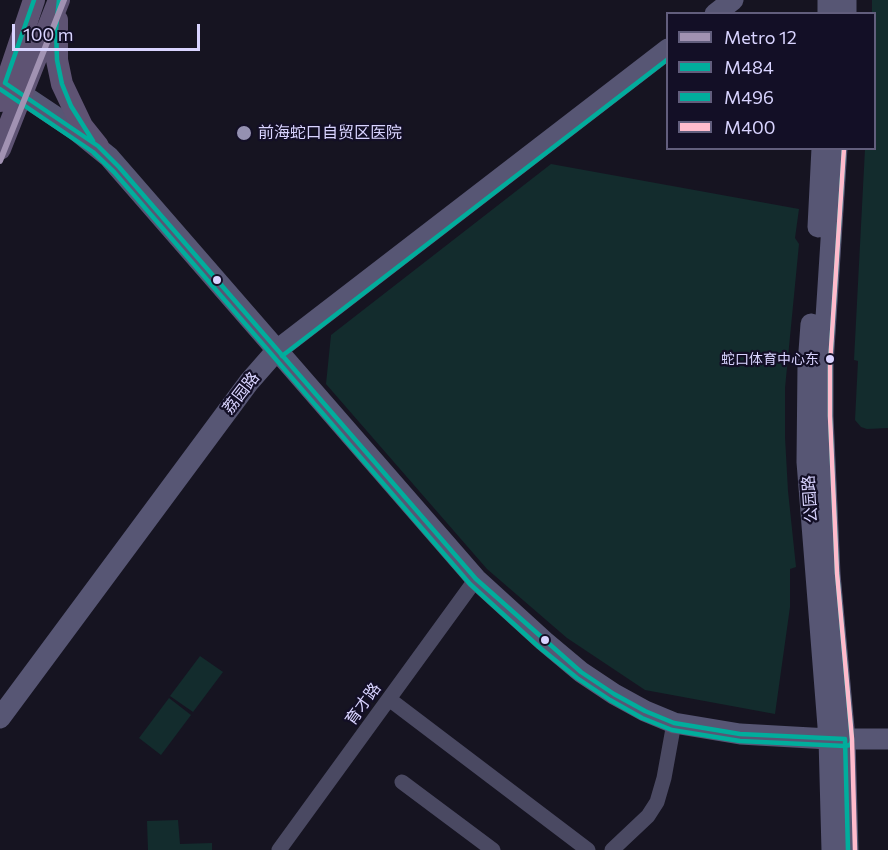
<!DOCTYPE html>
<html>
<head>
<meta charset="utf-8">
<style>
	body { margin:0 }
	#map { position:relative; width:888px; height:850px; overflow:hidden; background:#161421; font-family:Commissioner,sans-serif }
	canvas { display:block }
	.legend { position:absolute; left:666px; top:12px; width:210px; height:138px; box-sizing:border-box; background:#130f26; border:2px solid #625e7d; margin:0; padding:8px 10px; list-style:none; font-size:18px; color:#d9d4ff }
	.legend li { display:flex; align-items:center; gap:12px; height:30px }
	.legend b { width:30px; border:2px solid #625e7d }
	.scale { position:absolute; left:12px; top:24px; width:188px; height:27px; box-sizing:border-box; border:3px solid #d9d4ff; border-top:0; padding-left:8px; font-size:18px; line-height:21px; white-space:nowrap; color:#d9d4ff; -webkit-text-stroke:4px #130f26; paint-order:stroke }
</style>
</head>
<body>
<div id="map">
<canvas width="888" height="850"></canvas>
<ul class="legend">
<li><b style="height:8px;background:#a192b2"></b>Metro 12</li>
<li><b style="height:8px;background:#01ad9c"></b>M484</li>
<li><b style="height:8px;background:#01ad9c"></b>M496</li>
<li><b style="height:8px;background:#fbc"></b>M400</li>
</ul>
<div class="scale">100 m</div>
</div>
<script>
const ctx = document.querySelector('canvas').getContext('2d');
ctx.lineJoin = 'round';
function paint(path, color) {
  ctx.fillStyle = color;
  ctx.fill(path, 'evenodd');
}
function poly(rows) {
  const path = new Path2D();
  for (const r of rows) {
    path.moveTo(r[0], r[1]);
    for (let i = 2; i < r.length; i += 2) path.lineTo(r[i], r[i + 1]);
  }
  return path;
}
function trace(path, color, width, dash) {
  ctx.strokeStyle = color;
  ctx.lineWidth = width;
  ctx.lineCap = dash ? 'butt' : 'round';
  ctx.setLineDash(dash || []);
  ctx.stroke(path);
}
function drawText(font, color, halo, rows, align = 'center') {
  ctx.font = font + ' Commissioner,"Noto Sans SC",sans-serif';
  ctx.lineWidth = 4.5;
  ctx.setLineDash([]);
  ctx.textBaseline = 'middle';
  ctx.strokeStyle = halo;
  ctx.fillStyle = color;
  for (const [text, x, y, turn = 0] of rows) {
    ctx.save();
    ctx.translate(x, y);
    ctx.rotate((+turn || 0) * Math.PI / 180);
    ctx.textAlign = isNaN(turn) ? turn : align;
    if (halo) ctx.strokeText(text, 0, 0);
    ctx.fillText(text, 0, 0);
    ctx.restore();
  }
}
const green = poly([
	[872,0,888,0,888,428,867,429,861,427,855,420,858,361,854,360,865,149,874,148,874,14,872,13],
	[551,164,799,209,795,238,799,244,785,388,785,437,788,491,796,567,790,569,790,607,775,714,645,690,567,638,487,569,326,384,331,335],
	[200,656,223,672,193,712,170,696],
	[169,698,191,715,161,755,139,738],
	[178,820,180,844,212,843,212,850,148,850,147,821]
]);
const street = poly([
	[389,699,588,850],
	[402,782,493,850],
	[279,850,476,579],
	[612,850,648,816,657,802,664,778,674,723]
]);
const secondary = poly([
	[715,14,733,0],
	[828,14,828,0],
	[846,14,846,0],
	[8,85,77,131,109,157,476,579,544,641,581,672,614,694,645,711,674,723,740,734,829,739,888,739],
	[837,148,823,364,823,416,830,574,845,739,848,850],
	[818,227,822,148],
	[811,324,808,365,807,462,829,739,832,850],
	[0,718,249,382,277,350,668,49]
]);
const primary = poly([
	[57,20,57,60,62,84,82,126,98,146],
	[0,101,34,0],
	[0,149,59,0]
]);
const bus1 = poly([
	[34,0,5,83,98,146,119,167,476,579,581,672,614,694,645,711,674,723,740,734,845,739,848,850],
	[59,0,56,29,57,60,62,84,71,106,93,141]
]);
const bus2 = poly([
	[0,89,93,152,114,172,470,584,539,647,577,678,610,700,642,718,672,730,740,741,845,746,850,745,852,741,837,573,830,416,830,364,844,148],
	[282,356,668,59]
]);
const bus3 = poly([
	[844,148,830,364,830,416,837,573,852,739,855,850]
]);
const metro1 = poly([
	[0,161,64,0]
]);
const markers = [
	[244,133,8,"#9591b1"],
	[217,280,5,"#d9d4ff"],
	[830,359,5,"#d9d4ff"],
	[545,640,5,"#d9d4ff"]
];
const busNames = [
	["蛇口体育中心东",819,359]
];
const poiNames = [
	["前海蛇口自贸区医院",258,133]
];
const streetNames = [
	["荔园路",241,393,-52],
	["公园路",810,499,-94],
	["育才路",363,704,-54]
];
paint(green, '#132c2d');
trace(street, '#4a4962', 15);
trace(secondary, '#575674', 21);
trace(primary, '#5e5373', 22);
trace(bus1, '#01ad9c', 4.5);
trace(bus2, '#01ad9c', 4.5);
trace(bus3, '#fbc', 4.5);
trace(metro1, '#a192b2', 6);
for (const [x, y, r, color] of markers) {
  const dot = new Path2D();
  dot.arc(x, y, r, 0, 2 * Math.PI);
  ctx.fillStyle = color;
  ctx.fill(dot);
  trace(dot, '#130f26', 2);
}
drawText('14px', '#d9d4ff', '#130f26', busNames, 'right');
drawText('16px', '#d9d4ff', '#130f26', poiNames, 'left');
drawText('16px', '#d9d4ff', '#130f26', streetNames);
</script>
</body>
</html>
